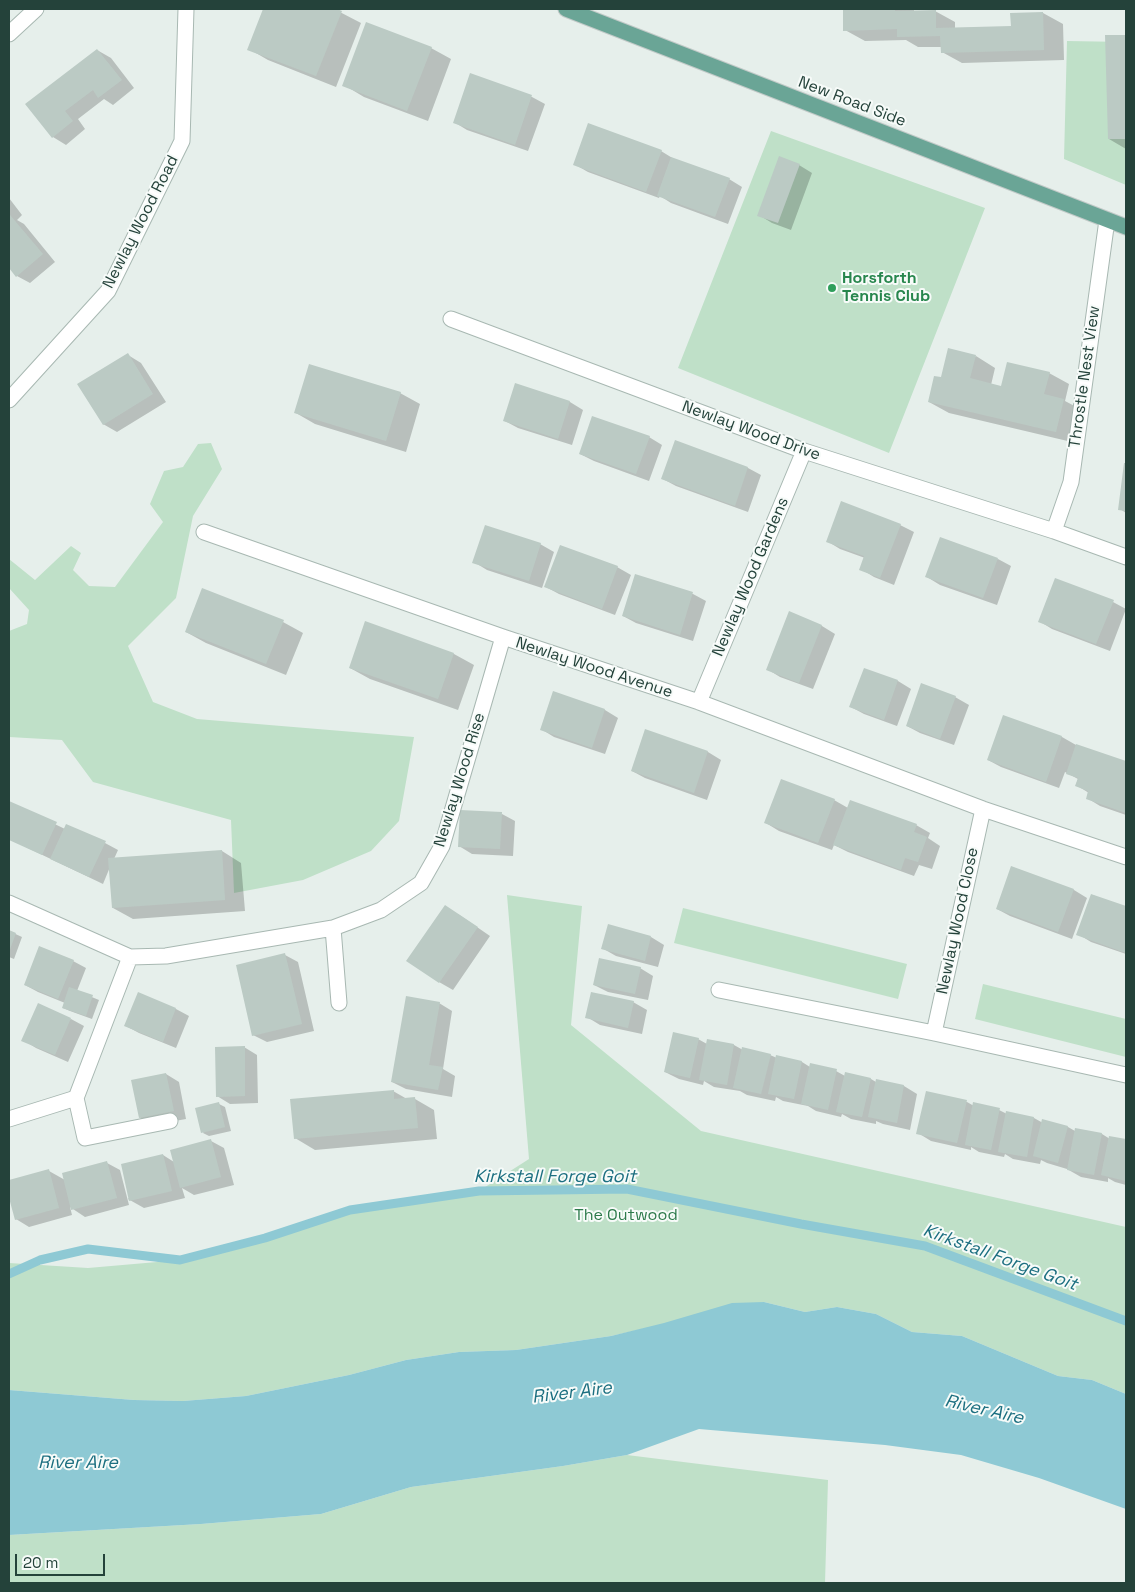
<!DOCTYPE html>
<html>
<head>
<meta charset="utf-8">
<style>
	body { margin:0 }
	#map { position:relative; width:1135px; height:1592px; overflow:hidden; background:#e6efeb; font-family:"Space Grotesk",sans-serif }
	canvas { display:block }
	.frame { position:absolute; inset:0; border:10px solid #24423a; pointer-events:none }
	.scale { position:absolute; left:15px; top:1554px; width:90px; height:22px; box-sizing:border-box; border:2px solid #24423a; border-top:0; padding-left:6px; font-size:15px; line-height:18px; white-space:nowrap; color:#24423a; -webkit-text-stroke:4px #f7fbf9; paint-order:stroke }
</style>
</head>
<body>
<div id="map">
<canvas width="1135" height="1592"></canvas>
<div class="frame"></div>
<div class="scale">20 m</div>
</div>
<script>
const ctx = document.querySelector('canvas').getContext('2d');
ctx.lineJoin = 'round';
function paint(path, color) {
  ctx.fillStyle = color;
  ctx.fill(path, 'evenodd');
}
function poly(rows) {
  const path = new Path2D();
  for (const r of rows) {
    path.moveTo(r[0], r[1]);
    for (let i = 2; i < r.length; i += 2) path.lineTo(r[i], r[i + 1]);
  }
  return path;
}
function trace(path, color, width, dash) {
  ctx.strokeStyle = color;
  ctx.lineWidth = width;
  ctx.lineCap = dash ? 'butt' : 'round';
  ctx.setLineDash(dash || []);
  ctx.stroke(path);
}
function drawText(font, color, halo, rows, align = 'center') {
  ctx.font = font + ' "Space Grotesk",sans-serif';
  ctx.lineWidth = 4;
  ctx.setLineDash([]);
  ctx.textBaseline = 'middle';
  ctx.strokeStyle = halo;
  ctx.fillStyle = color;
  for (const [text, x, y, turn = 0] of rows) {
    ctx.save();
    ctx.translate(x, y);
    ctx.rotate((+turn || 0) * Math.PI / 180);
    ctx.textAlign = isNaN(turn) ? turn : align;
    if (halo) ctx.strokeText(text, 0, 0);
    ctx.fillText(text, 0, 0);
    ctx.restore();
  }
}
const green = poly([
	[1067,41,1126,42,1126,185,1064,159],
	[771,131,985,208,889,453,678,368],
	[211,443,222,469,193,516,176,598,128,646,153,702,197,719,414,737,399,821,371,851,303,880,234,893,231,820,93,782,62,740,9,737,9,631,27,624,29,610,9,588,9,559,35,580,71,546,81,553,73,570,89,586,115,587,163,522,150,504,164,471,183,467,198,444],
	[507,895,582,906,571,1025,701,1131,1126,1227,1126,1394,1092,1380,1058,1376,962,1336,912,1332,876,1314,837,1307,805,1312,764,1302,611,1336,516,1350,459,1352,406,1360,349,1375,246,1396,183,1401,134,1400,9,1390,9,1263,88,1268,180,1260,265,1238,350,1210,479,1191,529,1159],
	[683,908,907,964,898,999,674,943],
	[983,984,1126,1019,1126,1057,975,1019],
	[627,1455,828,1480,825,1583,9,1583,9,1535,201,1524,321,1514,411,1487,563,1466]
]);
const water = poly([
	[764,1302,805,1312,837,1307,876,1314,912,1332,962,1336,1058,1376,1092,1380,1126,1394,1126,1509,1039,1478,961,1455,885,1445,699,1429,627,1455,563,1466,411,1487,321,1514,201,1524,9,1535,9,1390,134,1400,183,1401,246,1396,349,1375,406,1360,459,1352,516,1350,611,1336,664,1323,732,1303]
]);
const shadow = poly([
	[265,9,334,9,361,23,336,87,268,60,249,49],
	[844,9,914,9,914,11,935,11,955,22,955,28,1012,27,1043,13,1063,24,1064,60,962,63,942,52,942,47,918,47,906,40,865,41,845,30],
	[1106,36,1126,36,1126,149,1109,139],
	[431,48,451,59,428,121,364,97,344,85],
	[97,50,111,58,134,88,113,105,104,99,78,119,85,129,66,145,53,137,27,104],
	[471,75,532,97,545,104,528,151,467,130,454,122],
	[661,151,674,159,729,179,742,187,728,224,671,203,660,196,659,198,588,172,574,164],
	[799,165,812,173,791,230,772,223,759,215],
	[9,198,22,215,17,220,24,224,55,262,30,283,17,276,9,266],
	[128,355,141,363,166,402,117,432,103,424],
	[976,356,995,368,991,385,1002,387,1049,373,1069,384,1065,401,1084,411,1076,443,949,413,929,402,942,379],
	[516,385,570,402,583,410,572,445,518,428,505,421],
	[400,393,420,404,406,452,315,424,296,413],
	[649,437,662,445,649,481,594,461,580,454],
	[676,442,748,468,761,475,748,512,676,486,663,479],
	[1125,465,1126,465,1126,513,1120,509],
	[900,525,914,532,894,585,874,577,861,569,865,558,840,549,827,541],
	[540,544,554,552,542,588,487,570,474,562],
	[998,559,1011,566,997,605,940,585,927,577],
	[617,567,631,575,615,615,559,594,546,587],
	[636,576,693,594,706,601,693,641,636,623,623,616],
	[1113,602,1126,609,1110,651,1052,629,1039,621],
	[789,613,822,626,835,634,813,689,780,677,767,669],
	[283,622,303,633,286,675,206,643,186,632],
	[366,623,454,654,474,665,458,710,370,679,350,668],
	[865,669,898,681,911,689,897,726,864,714,851,707],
	[554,692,605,710,618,718,605,754,554,737,541,729],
	[955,697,969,705,954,745,920,733,907,726],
	[1004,717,1062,737,1076,745,1126,762,1126,815,1100,806,1087,798,1089,793,1076,785,1078,779,1065,772,1059,788,1001,767,988,760],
	[646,731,708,752,721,760,707,800,645,778,632,771],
	[834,800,848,808,916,825,930,833,928,838,940,846,932,869,919,865,914,876,848,852,834,845,832,850,779,831,766,823],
	[9,802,65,829,105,843,118,850,114,859,222,851,241,863,245,911,133,919,113,908,110,867,103,884,9,839,11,830,9,829],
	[502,814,515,821,513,856,472,854,459,846],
	[1012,867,1074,890,1087,898,1072,939,1010,916,997,909],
	[1092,895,1126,907,1126,954,1091,942,1078,934],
	[458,914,490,936,453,990,439,982],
	[9,931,22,937,14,959,9,957],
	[651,937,664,945,658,967,616,956,602,948],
	[285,955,298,962,314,1031,267,1042,253,1035],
	[73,961,86,968,77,991,99,1000,92,1019,70,1011,63,1008,65,1003,38,992,25,985],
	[640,968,653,976,648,1000,608,992,594,985],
	[138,994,176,1009,189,1016,176,1048,139,1033,126,1026],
	[633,1002,647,1010,642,1034,600,1025,587,1017],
	[439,1003,452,1011,443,1069,455,1076,452,1097,406,1089,392,1082],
	[71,1019,84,1026,68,1062,36,1048,23,1040],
	[698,1039,707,1044,708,1040,734,1045,743,1050,770,1055,777,1058,802,1062,810,1067,836,1071,845,1076,846,1074,871,1079,876,1082,877,1081,904,1086,917,1094,910,1130,883,1124,876,1121,876,1124,851,1119,842,1114,841,1117,816,1111,808,1106,783,1101,776,1097,775,1101,747,1095,740,1091,714,1087,704,1081,703,1085,679,1079,665,1072],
	[244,1047,257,1055,258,1103,230,1104,217,1096],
	[166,1074,179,1082,186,1119,153,1125,140,1118],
	[393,1091,407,1099,415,1099,434,1110,437,1139,315,1150,295,1138],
	[927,1093,967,1102,974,1106,999,1110,1007,1114,1034,1118,1043,1123,1068,1127,1075,1131,1102,1134,1110,1139,1110,1137,1126,1141,1126,1185,1115,1182,1108,1178,1108,1182,1081,1177,1067,1169,1047,1163,1041,1160,1040,1164,1013,1159,1005,1154,1004,1157,979,1152,971,1147,971,1150,931,1141,918,1133],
	[219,1104,225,1107,231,1131,209,1136,203,1133],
	[211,1141,224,1148,234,1185,194,1195,182,1188,185,1198,144,1208,128,1199,163,1155,174,1162],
	[107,1163,120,1170,129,1205,85,1217,70,1207,72,1215,29,1227,16,1219,9,1193,9,1181,49,1171,65,1180]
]);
const stream = poly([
	[9,1274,40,1260,88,1249,180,1260,265,1238,350,1210,479,1191,627,1189,801,1224,925,1246,1126,1321]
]);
const building = poly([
	[263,9,337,9,342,11,316,76,247,50],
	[843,9,895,9,895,11,936,10,936,28,1011,26,1010,13,1043,12,1044,50,941,53,940,36,897,37,897,29,843,31],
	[366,22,432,47,407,111,342,86],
	[1105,35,1126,35,1126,139,1108,139],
	[97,49,122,80,98,98,93,90,65,111,73,121,52,138,25,104],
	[470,73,532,95,515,145,453,123],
	[588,123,662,150,646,192,573,165],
	[779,156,800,164,778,223,757,216],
	[671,157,730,178,715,217,657,196],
	[10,215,43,254,16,277,9,268,9,216],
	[948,348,976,355,970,378,1001,386,1007,362,1050,372,1044,394,1064,399,1056,432,928,402,934,376,941,377],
	[128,353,153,394,103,425,77,384],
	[309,364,401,392,386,441,294,413],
	[515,383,570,401,558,439,503,421],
	[592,416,650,436,636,474,579,454],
	[675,440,748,467,735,506,661,479],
	[1124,463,1126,463,1126,511,1118,510],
	[841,501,901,524,880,578,859,570,864,556,826,542],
	[485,525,541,543,529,581,472,563],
	[940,537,998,558,983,598,925,577],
	[560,545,618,566,602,609,544,587],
	[635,574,693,592,680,635,622,616],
	[1055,578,1114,600,1096,644,1038,622],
	[202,588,284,620,266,664,185,632],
	[789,611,822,625,799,683,766,670],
	[365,621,454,653,438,699,349,668],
	[864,668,898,680,884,720,849,707],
	[921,683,956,696,940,739,906,726],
	[553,691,605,709,592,748,540,730],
	[1003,715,1062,736,1046,782,987,760],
	[645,729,708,751,694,793,631,771],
	[1076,744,1126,761,1126,813,1086,799,1088,791,1075,786,1078,778,1066,774],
	[781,779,835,799,818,843,764,823],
	[850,800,917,824,914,832,927,837,918,862,905,858,901,870,833,845],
	[9,801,57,822,42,855,9,840,10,829,9,829],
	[460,810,502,812,500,849,458,847],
	[66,824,106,841,89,877,50,859],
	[222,850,225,900,112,908,108,858],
	[1011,866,1074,889,1058,932,996,909],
	[1091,894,1126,906,1126,953,1076,935],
	[445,905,478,927,439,983,406,961],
	[608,924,651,936,645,961,601,949],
	[9,930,16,933,9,952],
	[39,946,74,960,58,999,24,985],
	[285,953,302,1024,252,1036,236,965],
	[599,958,641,967,635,994,593,985],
	[69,987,93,995,86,1016,62,1008],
	[138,992,176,1008,163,1042,124,1026],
	[591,992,634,1001,628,1028,585,1018],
	[406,996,440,1002,429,1065,443,1067,438,1090,391,1082],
	[38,1003,71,1018,55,1055,21,1041],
	[673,1032,699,1038,690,1078,664,1072],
	[707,1039,734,1044,727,1085,699,1080],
	[245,1046,245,1096,216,1097,215,1047],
	[742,1047,771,1054,761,1094,733,1088],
	[776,1055,802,1061,794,1099,768,1094],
	[810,1063,837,1069,828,1110,801,1104],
	[845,1072,871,1078,862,1117,836,1112],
	[166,1073,174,1111,139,1118,131,1080],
	[876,1079,904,1085,897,1123,868,1117],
	[394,1090,394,1099,415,1097,418,1128,294,1139,290,1099],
	[926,1091,967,1100,957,1143,916,1134],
	[219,1102,225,1127,201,1133,195,1108],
	[973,1102,1000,1108,991,1150,965,1145],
	[1006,1111,1034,1117,1027,1157,998,1152],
	[1042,1119,1068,1126,1058,1163,1033,1156],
	[1075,1128,1102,1133,1094,1175,1067,1170],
	[1109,1136,1126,1139,1126,1181,1101,1175],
	[211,1139,221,1177,180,1188,170,1150],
	[163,1154,172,1191,129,1201,121,1164],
	[107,1161,117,1198,71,1210,62,1173],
	[49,1169,59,1208,15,1220,9,1198,9,1180]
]);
const street = poly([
	[9,34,36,9],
	[451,319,804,451,1054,531,1126,557],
	[9,400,108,291,182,141,186,9],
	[1054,531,1071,482,1107,220],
	[204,532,503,637,699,702,983,809,1126,857],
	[699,702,804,451],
	[9,903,130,957,166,956,333,928,381,910,421,883,442,846,503,637],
	[333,928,339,1003],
	[719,990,934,1033,1126,1075],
	[934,1033,983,809],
	[76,1098,85,1138,170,1121],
	[9,1119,76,1098,130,957]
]);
const primary = poly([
	[566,9,1126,227]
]);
const markers = [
	[832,288,5,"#2e9e5b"]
];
const streetNames = [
	["New Road Side",852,102,21],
	["Newlay Wood Road",141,222,-63],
	["Throstle Nest View",1085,377,-82],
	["Newlay Wood Drive",751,431,20],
	["Newlay Wood Gardens",751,577,-67],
	["Newlay Wood Avenue",594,668,18],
	["Newlay Wood Rise",460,780,-73],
	["Newlay Wood Close",958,921,-78]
];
const leisureNames = [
	["Horsforth",842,279],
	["Tennis Club",842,297]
];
const parkNames = [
	["The Outwood",626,1216]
];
const waterNames = [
	["Kirkstall Forge Goit",555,1177],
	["Kirkstall Forge Goit",1000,1258,20],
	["River Aire",572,1393,-7],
	["River Aire",984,1410,13],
	["River Aire",78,1463]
];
paint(green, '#bfe0c8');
paint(water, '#8ec9d4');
paint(shadow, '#0003');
trace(stream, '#8ec9d4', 9);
paint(building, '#bbcac4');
trace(street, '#a8b8b2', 17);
trace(primary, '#c2cac8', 17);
trace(street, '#fff', 15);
trace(primary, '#6aa596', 15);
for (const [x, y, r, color] of markers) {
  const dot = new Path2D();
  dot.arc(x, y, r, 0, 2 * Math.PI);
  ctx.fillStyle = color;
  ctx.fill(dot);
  trace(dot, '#f7fbf9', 2);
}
drawText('16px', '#24423a', '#f7fbf9', streetNames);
drawText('bold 16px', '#27864d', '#f7fbf9', leisureNames, 'left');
drawText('16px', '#2d7a4b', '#f7fbf9', parkNames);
drawText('italic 18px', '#1c6f80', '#f7fbf9', waterNames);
</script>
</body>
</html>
